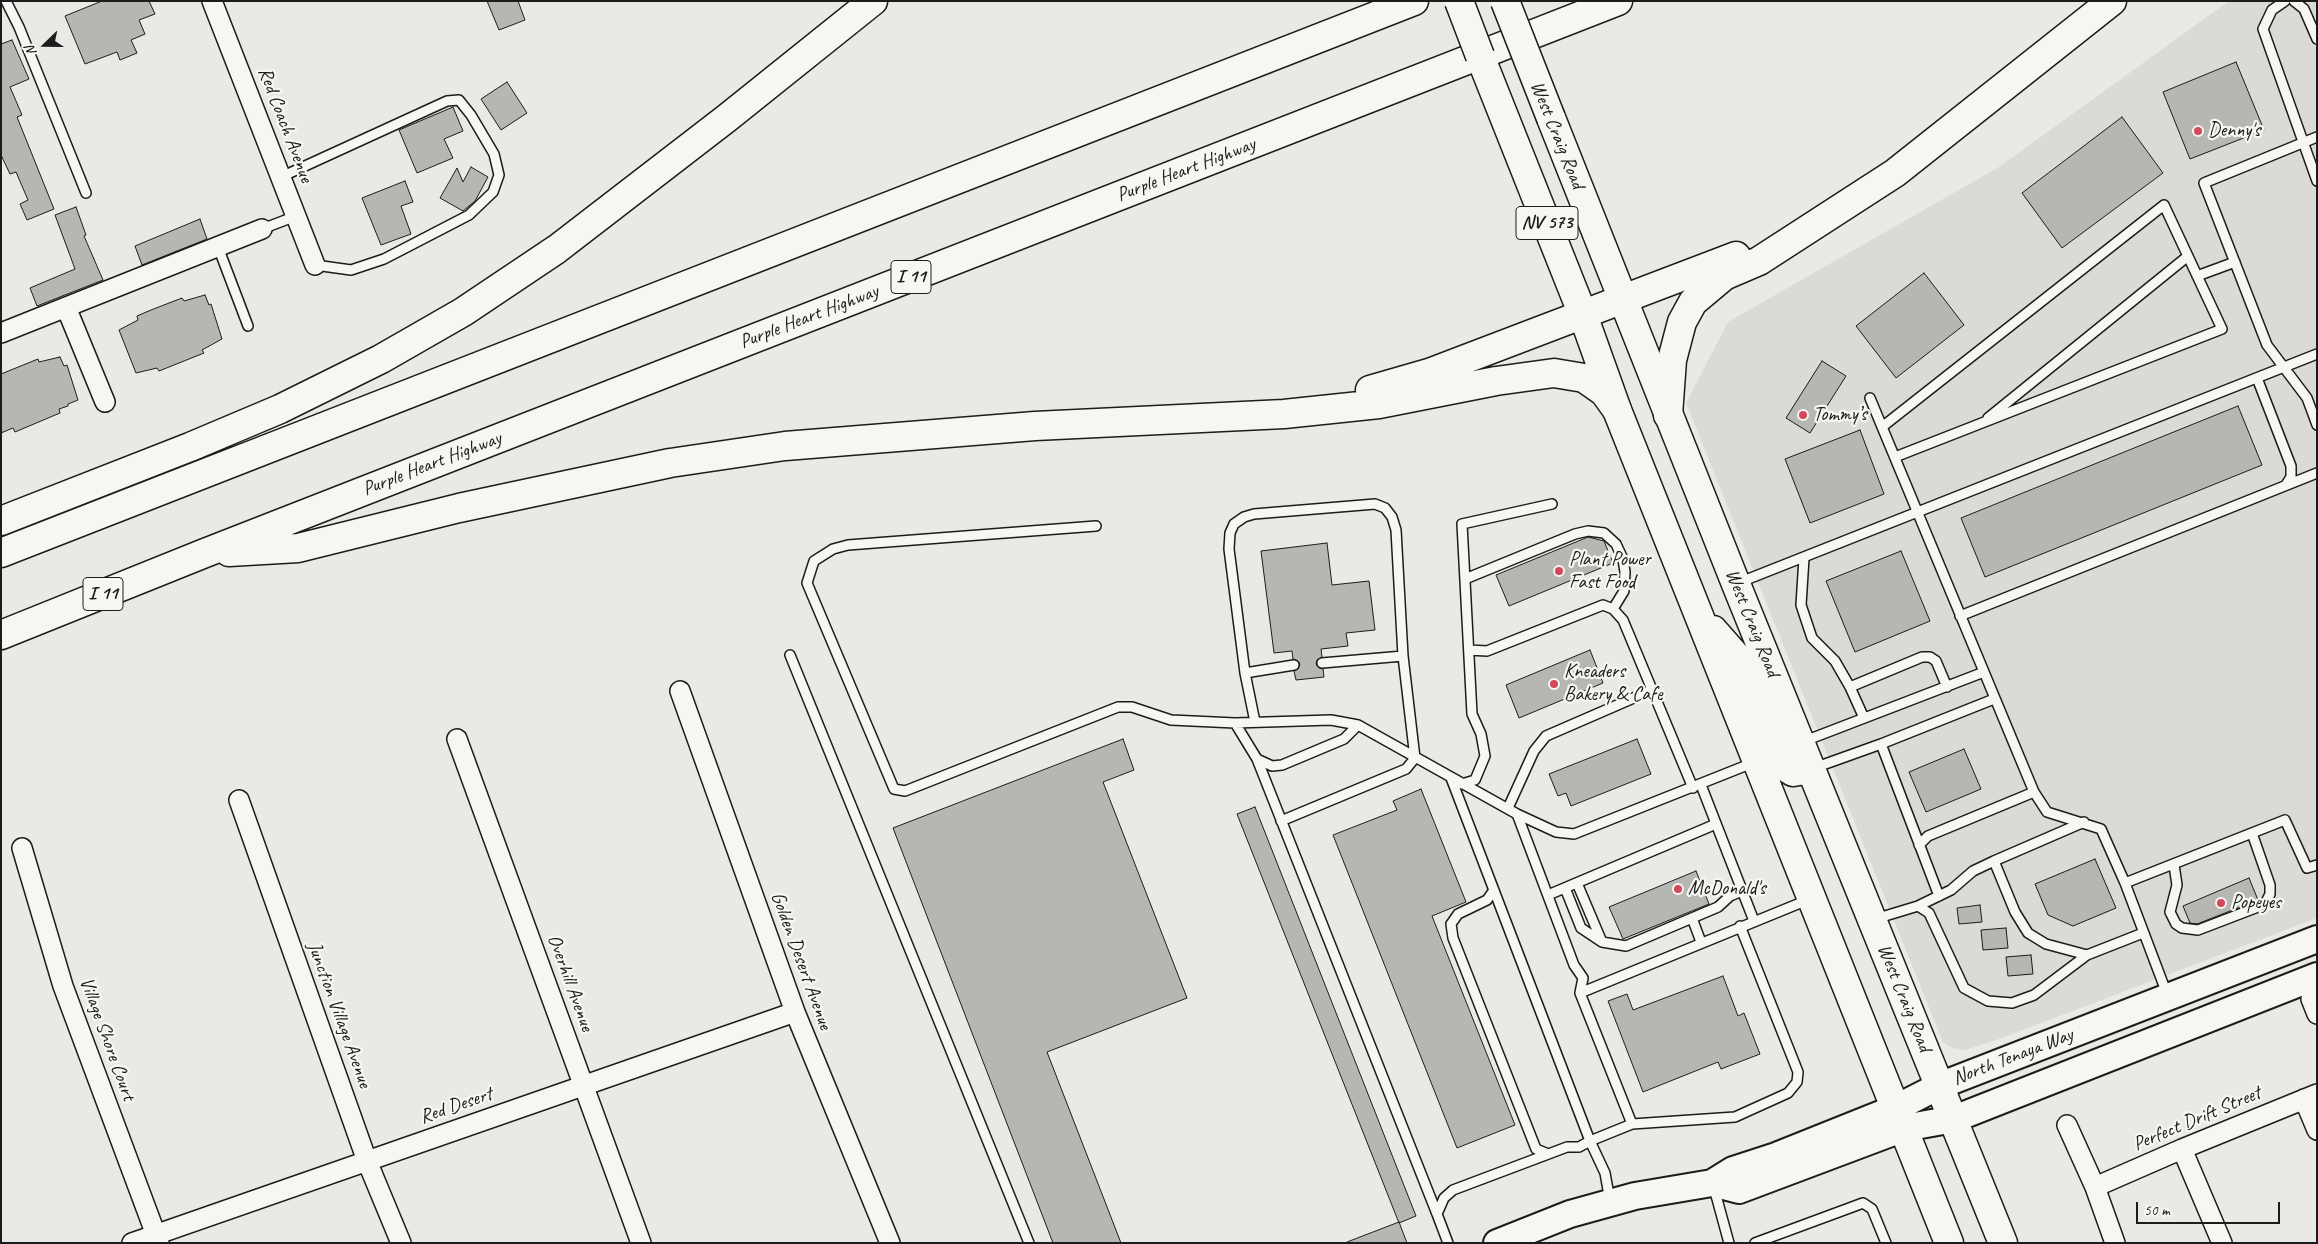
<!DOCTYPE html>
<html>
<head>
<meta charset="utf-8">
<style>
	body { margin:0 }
	#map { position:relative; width:2318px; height:1244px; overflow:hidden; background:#e9e9e5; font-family:Caveat,sans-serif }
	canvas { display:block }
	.frame { position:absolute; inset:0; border:2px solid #1c1c1c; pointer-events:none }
	.north { position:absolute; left:20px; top:20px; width:50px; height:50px; -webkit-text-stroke:4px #f6f6f2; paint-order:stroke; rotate:248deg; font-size:14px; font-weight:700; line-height:20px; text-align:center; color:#1c1c1c }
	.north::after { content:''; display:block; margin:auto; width:18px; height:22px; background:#1c1c1c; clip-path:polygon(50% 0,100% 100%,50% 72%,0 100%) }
	.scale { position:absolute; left:2136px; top:1202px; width:144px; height:22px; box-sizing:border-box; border:2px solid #1c1c1c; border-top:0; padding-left:6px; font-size:15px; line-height:18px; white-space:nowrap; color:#1c1c1c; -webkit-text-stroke:4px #f6f6f2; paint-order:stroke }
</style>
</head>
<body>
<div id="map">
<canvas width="2318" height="1244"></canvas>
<div class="frame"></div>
<div class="north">N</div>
<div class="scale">50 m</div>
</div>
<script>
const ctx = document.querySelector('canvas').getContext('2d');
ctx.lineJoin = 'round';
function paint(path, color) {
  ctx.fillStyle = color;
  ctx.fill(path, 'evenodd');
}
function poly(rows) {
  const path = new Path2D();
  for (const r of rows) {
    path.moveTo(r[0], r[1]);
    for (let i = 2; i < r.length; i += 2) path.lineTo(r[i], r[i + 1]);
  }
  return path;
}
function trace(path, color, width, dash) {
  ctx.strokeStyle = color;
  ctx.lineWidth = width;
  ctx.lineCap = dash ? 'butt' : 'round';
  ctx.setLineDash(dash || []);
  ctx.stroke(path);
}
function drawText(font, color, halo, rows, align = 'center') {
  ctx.font = font + ' Caveat,sans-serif';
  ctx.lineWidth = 4.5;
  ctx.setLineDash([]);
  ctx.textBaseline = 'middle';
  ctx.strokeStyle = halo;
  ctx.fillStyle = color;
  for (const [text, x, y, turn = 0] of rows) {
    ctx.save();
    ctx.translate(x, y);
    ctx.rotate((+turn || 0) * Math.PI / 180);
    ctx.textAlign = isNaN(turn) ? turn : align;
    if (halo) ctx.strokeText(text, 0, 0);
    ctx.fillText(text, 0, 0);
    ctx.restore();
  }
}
const built = poly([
	[2229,1,2317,1,2317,918,1999,1039,1965,1050,1952,1048,1943,1042,1686,403,1728,322,1999,167]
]);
const building = poly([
	[102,1,149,1,155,14,139,20,145,34,131,40,137,53,120,60,117,52,85,64,65,16,102,1],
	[487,1,518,1,525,20,499,30,487,1],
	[12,40,29,79,10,87,22,115,17,117,54,209,27,220,20,204,28,200,16,172,10,174,1,155,1,44,12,40],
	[2236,62,2264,130,2190,159,2163,92,2236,62],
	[507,82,527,113,501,130,481,99,507,82],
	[453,107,463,131,444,139,453,158,417,173,399,130,453,107],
	[2122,117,2163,173,2062,248,2022,193,2122,117],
	[471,167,488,177,475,201,463,211,440,198,457,168,463,182,471,167],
	[405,181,413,202,401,206,411,234,381,245,362,198,405,181],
	[76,207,86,235,84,236,103,280,37,306,30,288,75,269,55,215,76,207],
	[200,219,207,239,142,265,135,246,200,219],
	[1924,273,1964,325,1896,378,1856,326,1924,273],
	[205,295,209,305,211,304,222,339,202,350,204,353,159,371,157,368,136,373,119,330,138,320,137,316,151,310,182,298,184,301,205,295],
	[60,357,64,366,67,365,78,400,68,404,68,406,59,409,60,413,15,432,13,428,1,433,1,374,38,359,39,362,60,357],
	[1822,361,1846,376,1810,433,1786,418,1822,361],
	[2238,406,2262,465,1985,577,1961,518,2238,406],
	[1860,430,1884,494,1810,523,1785,459,1860,430],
	[1588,537,1604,541,1613,563,1509,606,1496,575,1588,537],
	[1327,543,1332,585,1369,581,1375,630,1346,633,1348,646,1321,649,1322,657,1317,660,1316,664,1319,668,1323,669,1324,677,1296,680,1294,671,1298,669,1300,664,1298,661,1293,659,1292,651,1274,653,1261,551,1327,543],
	[1901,551,1930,621,1855,652,1826,581,1901,551],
	[1590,650,1603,683,1519,718,1506,685,1590,650],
	[1123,739,1134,770,1103,782,1187,998,1047,1052,1121,1243,1053,1243,893,828,1123,739],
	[1637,739,1651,774,1571,806,1566,793,1558,796,1549,774,1637,739],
	[1964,749,1981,789,1926,812,1909,772,1964,749],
	[1421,789,1466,902,1432,916,1515,1125,1457,1148,1333,835,1397,810,1393,801,1421,789],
	[1255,807,1416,1216,1399,1223,1237,814,1255,807],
	[2095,859,2116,908,2073,926,2048,915,2035,884,2095,859],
	[1696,871,1709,904,1623,939,1609,907,1696,871],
	[2249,878,2258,900,2197,924,2190,923,2183,906,2249,878],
	[1980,905,1982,922,1959,924,1957,908,1980,905],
	[2006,928,2008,948,1983,950,1981,930,2006,928],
	[2031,955,2033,974,2008,976,2006,957,2031,955],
	[1723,976,1738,1016,1744,1013,1760,1054,1721,1069,1718,1062,1643,1092,1608,1001,1627,994,1633,1010,1723,976],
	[1399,1222,1407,1243,1347,1243,1347,1242,1399,1222]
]);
const service = poly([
	[6,1,19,27,86,193],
	[2285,1,2272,10,2263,29,2317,181],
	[2294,1,2304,9,2317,39],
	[2317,137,2204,183,2267,345,2307,398,2317,425],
	[281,177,447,101,459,100,471,115,494,154,499,175,493,192,469,215,384,259,351,270,315,265],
	[262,229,296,216],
	[218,247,248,326],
	[2197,276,2235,262],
	[2257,378,2291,466,2291,477,2286,485],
	[1870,398,2034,792,2047,812,2101,829,2125,883,2167,994],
	[1988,418,2188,256],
	[1882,427,2164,205,2222,329,1895,457],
	[1096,526,848,545,833,549,814,561,807,583,894,789,905,791,1118,707,1132,707,1171,720,1235,723,1331,720,1358,725,1517,814,1556,832,1574,834,1755,762],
	[1804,558,1801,605,1812,638,1835,661,1850,687],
	[1465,579,1575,534,1588,531,1604,533,1616,544,1623,559,1625,572,1624,591,1613,609],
	[1738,583,2317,354],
	[1960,616,2317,473],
	[1469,650,1487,651,1603,605,1613,609,1623,620,1693,788],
	[790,655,1029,1243],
	[1322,663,1403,656],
	[1245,673,1255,722],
	[1864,718,1850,687,1922,657,1930,657,1936,661,1947,687],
	[1235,723,1257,759,1437,1214],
	[1802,742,1984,672],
	[1881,744,1939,896],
	[1257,759,1272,766,1282,765,1344,739,1358,725],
	[1814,768,1881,744,1994,699],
	[1462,784,1475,780,1485,756,1481,734,1472,714,1462,524,1552,504],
	[1701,785,1754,921],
	[1508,808,1534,751,1546,736,1652,690],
	[1517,814,1574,965,1583,978,1580,993],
	[1281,821,1406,769,1415,758,1403,656,1396,530,1392,517,1385,508,1375,504,1254,514,1244,517,1234,524,1230,533,1229,549,1245,673,1294,665],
	[2084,822,1994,861,2015,912,2028,933,2046,944,2087,955],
	[1919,845,1928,836,2034,792],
	[2174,865,2177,885,2170,912,2176,924,2182,928,2198,930,2258,907,2266,902,2270,894,2270,885,2252,833],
	[1577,883,1602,942,1626,946,1718,907,1730,896,1742,891],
	[2125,883,2285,820,2307,868,2317,865],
	[1565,888,1581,928,1602,942],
	[1494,890,1487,900,1458,914,1451,924,1453,938,1536,1149,1548,1154],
	[1548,895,1716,824],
	[1918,906,1951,890,1973,871,1994,861],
	[1692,918,1701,942],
	[1875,919,1918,906,1929,913,1964,988,1988,1001,2012,1003,2034,995,2087,955,2143,933],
	[1632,1124,1735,1117,1788,1093,1797,1082,1798,1072,1740,926],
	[1714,1188,1729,1243],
	[1610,1201,1605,1173,1590,1141,1632,1124,1580,993,1810,899],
	[1448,1243,1437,1214,1444,1198,1453,1190,1567,1147,1579,1147,1590,1141,1451,778],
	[1755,1243,1863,1203,1872,1209,1886,1243]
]);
const minor = poly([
	[212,1,315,265],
	[66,307,105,402],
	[1,333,262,229],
	[680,691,795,1012,890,1243],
	[457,739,641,1243],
	[239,800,367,1161,401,1243],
	[22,848,63,986,159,1243],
	[2317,978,2311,999,2317,1014],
	[2304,1099,2317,1130],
	[2067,1125,2095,1187,2115,1243],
	[2182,1149,2222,1243],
	[2095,1187,2182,1149,2317,1094],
	[132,1243,795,1012]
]);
const secondary = poly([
	[1712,1183,1733,1170,1776,1156,1896,1108,1939,1086,2317,939],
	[1497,1243,1570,1214,1635,1196,1712,1183,1739,1190,1904,1128,1954,1119,2317,976]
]);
const primary = poly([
	[1480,56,1583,315,1617,410,1949,1243],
	[1551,118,1736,584,2003,1243],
	[1713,630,1742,663,1776,751,1785,767,1793,772,1811,769]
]);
const motorway = poly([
	[1370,390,1429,373,1736,256],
	[1668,415,1672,360,1682,322,1693,302,1724,276,1759,261,1895,173,2112,1],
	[1,521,190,447,280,409,381,359,463,312,557,249,727,118,873,1],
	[229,552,298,548,459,508,670,463,785,446,1035,426,1284,414,1379,404,1496,381,1554,373,1584,378,1604,392,1617,410],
	[1,553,1414,1],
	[1,635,205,553,1618,1]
]);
const primaryBridge = poly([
	[1459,1,1480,56],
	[1505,1,1551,118]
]);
const markers = [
	[2198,131,5,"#d1495b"],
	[1803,415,5,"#d1495b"],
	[1559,571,5,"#d1495b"],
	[1554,684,5,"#d1495b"],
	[1678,889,5,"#d1495b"],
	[2221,903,5,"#d1495b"]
];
const shields = [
	[1547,223,62],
	[911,277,40],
	[103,594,40]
];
const shieldNames = [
	["NV 573",1547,223],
	["I 11",911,277],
	["I 11",103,594]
];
const streetNames = [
	["Red Coach Avenue",285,125,69],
	["West Craig Road",1557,135,68],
	["Purple Heart Highway",1186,170,-21],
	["Purple Heart Highway",809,317,-21],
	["Purple Heart Highway",432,464,-21],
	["West Craig Road",1752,623,68],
	["Golden Desert Avenue",801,961,70],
	["Overhill Avenue",570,983,70],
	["West Craig Road",1904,998,68],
	["Junction Village Avenue",339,1015,70],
	["Village Shore Court",107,1039,70],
	["North Tenaya Way",2013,1057,-21],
	["Red Desert",456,1106,-19],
	["Perfect Drift Street",2197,1119,-23]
];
const poiNames = [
	["Denny's",2208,131],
	["Tommy’s",1813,415],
	["Plant Power",1569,560],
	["Fast Food",1569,583],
	["Kneaders",1564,672],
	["Bakery & Cafe",1564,695],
	["McDonald's",1688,889],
	["Popeyes",2231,903]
];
paint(built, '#dadad6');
paint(building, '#b6b6b3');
trace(building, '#1c1c1c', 1);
trace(service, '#1c1c1c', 12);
trace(minor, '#1c1c1c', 22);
trace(secondary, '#1c1c1c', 30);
trace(primary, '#1c1c1c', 31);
trace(motorway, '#1c1c1c', 31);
trace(service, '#f6f6f2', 9);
trace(minor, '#f6f6f2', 19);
trace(secondary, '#f6f6f2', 26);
trace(primary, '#f6f6f2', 28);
trace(motorway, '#f6f6f2', 28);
trace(primaryBridge, '#1c1c1c', 31, []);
trace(primaryBridge, '#f6f6f2', 28);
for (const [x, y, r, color] of markers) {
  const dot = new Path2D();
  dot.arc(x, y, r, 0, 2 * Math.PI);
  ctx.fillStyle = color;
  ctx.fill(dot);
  trace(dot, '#f6f6f2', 2);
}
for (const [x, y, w] of shields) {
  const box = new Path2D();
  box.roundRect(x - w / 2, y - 16.5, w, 33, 4);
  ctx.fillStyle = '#f6f6f2';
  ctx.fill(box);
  trace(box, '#1c1c1c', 1);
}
drawText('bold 19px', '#1c1c1c', null, shieldNames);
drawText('20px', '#1c1c1c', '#f6f6f2', streetNames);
drawText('20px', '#1c1c1c', '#f6f6f2', poiNames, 'left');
</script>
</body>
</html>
